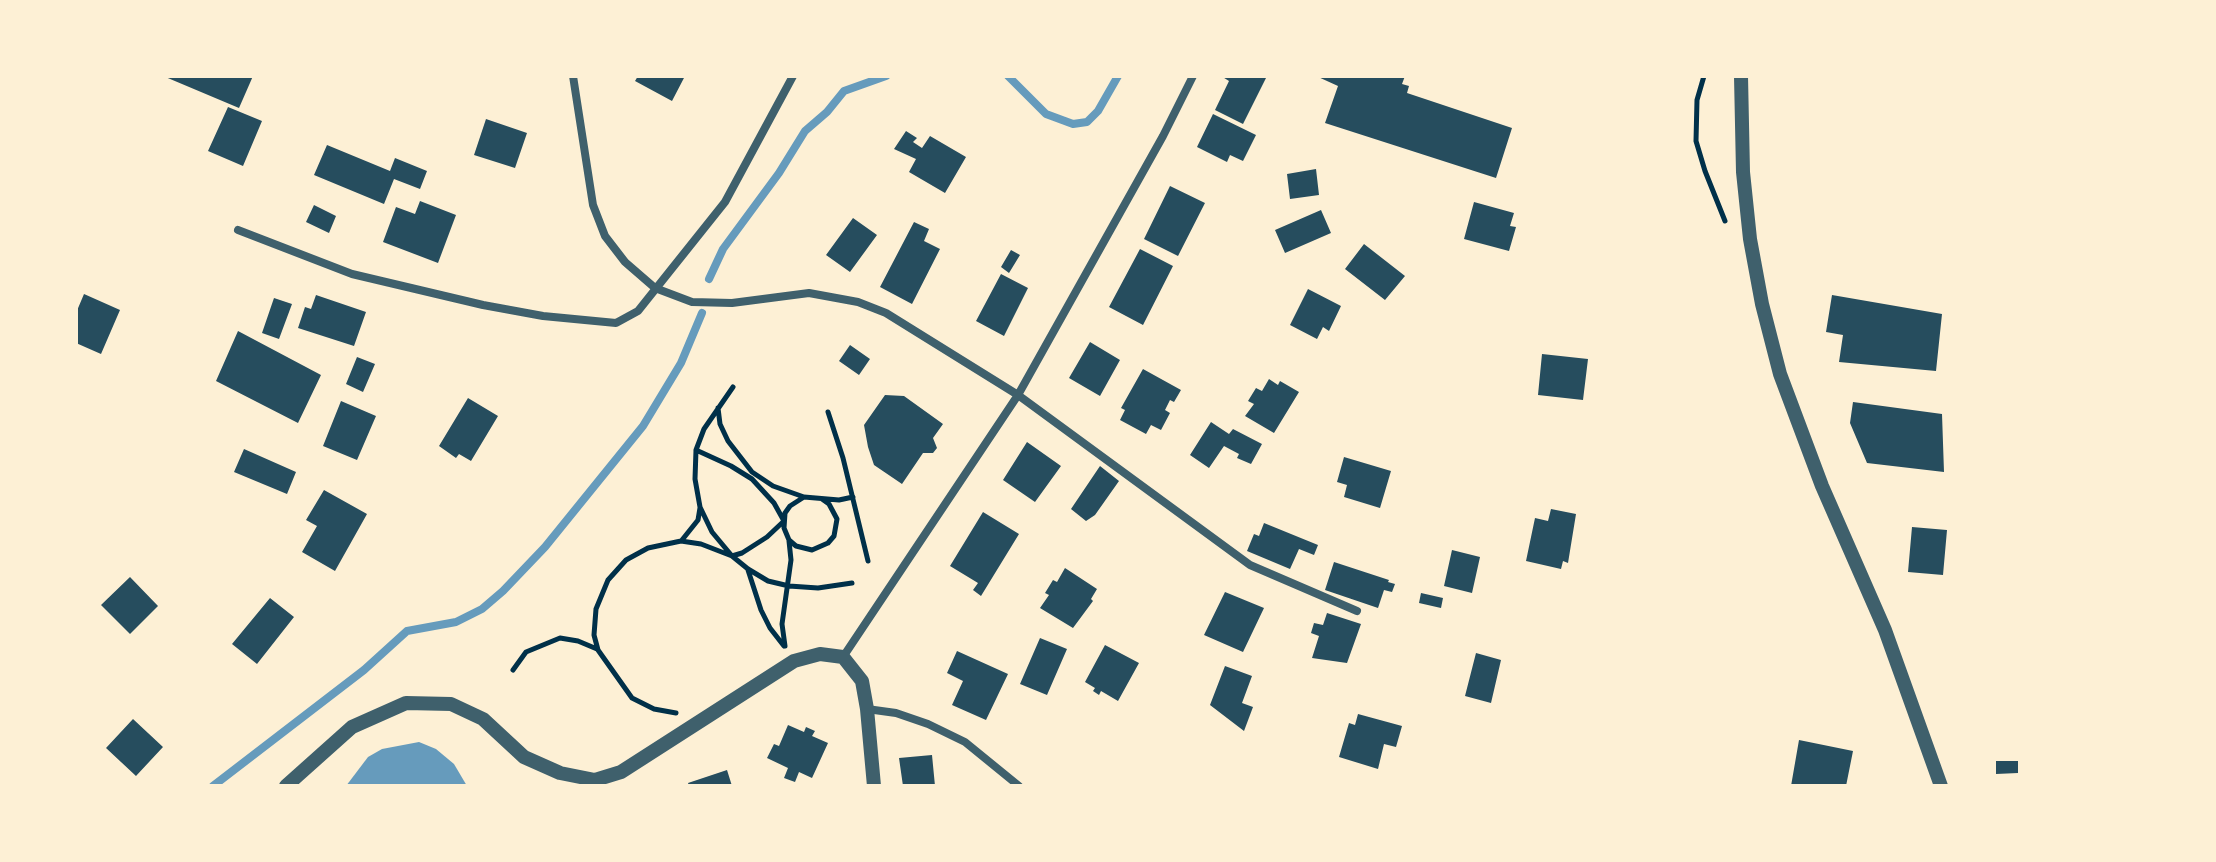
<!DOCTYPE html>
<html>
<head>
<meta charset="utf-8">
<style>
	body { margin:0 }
	#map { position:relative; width:2216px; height:862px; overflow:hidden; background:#fdf0d5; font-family:Montserrat,sans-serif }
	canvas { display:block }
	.frame { position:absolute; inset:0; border:78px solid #fdf0d5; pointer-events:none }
</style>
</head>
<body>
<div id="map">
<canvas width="2216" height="862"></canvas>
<div class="frame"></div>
</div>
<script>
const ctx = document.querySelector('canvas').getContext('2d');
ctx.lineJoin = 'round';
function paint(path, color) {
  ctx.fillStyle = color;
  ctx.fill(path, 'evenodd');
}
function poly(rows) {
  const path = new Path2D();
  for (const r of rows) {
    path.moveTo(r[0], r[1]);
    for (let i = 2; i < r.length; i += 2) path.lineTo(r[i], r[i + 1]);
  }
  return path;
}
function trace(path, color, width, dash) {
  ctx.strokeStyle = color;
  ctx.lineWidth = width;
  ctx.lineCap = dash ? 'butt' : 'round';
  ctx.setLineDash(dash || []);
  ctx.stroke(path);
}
const water = poly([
	[419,742,436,749,454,764,467,786,346,786,368,757,382,749]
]);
const stream = poly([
	[1008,76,1046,114,1073,124,1087,122,1098,111,1118,76],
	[709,279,723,249,779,173,805,131,827,112,844,91,886,76],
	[213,786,364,670,407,631,456,622,482,609,503,591,545,547,643,426,681,363,702,313]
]);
const building = poly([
	[163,76,253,76,239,108],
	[638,76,685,76,672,101,635,81],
	[1221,76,1267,76,1243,124,1215,110,1229,81],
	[1316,76,1405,76,1402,84,1409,86,1407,93,1512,128,1496,178,1325,123,1338,86],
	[228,107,262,121,243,166,208,151],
	[1213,114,1256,135,1243,161,1230,155,1227,162,1197,147],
	[486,119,527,133,515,168,474,155],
	[906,131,917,138,913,142,922,148,930,136,966,157,945,193,909,172,916,159,894,149],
	[327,145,390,171,395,158,427,171,420,189,394,179,384,204,314,175],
	[1316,169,1319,195,1290,199,1287,174],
	[1170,186,1205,203,1178,256,1144,239],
	[420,201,456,215,438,263,383,242,396,207,415,214],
	[1474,202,1514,213,1510,226,1516,227,1509,251,1464,239],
	[314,205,336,216,329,233,306,222],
	[1321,210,1331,233,1285,253,1275,230],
	[853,218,877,235,850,272,826,255],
	[914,222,929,229,924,241,940,249,912,304,880,287],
	[1364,244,1405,276,1385,300,1345,269],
	[1140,249,1173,266,1143,325,1109,307],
	[1011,250,1020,255,1009,273,1001,267],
	[1001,274,1028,288,1004,336,976,321],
	[1308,289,1341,306,1329,331,1323,327,1317,339,1290,325],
	[84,294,120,310,101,354,76,343,76,313],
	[316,295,366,312,354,346,298,328,305,307,311,309],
	[1832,295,1942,314,1936,371,1839,362,1843,335,1826,332],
	[274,298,292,304,279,339,262,333],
	[238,331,321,375,298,423,216,381],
	[1090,342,1120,360,1100,396,1069,378],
	[850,345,870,359,859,375,839,361],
	[1542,354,1588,359,1583,400,1538,395],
	[357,357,375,364,363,392,346,384],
	[1143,369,1181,390,1174,402,1170,400,1165,410,1170,413,1161,430,1151,425,1146,434,1120,420,1125,410,1121,408],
	[1269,379,1278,385,1280,381,1299,392,1274,433,1245,416,1254,404,1248,401,1256,388,1262,391],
	[885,395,904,396,943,424,933,438,937,448,933,453,923,453,902,484,874,465,868,447,864,425],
	[468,398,498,416,471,461,459,454,456,458,439,446],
	[341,401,376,416,357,460,323,446],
	[1853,402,1942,414,1944,472,1867,463,1850,423],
	[1211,422,1229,434,1233,429,1262,444,1251,464,1237,458,1239,454,1224,446,1209,468,1190,455],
	[1027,442,1061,466,1035,502,1003,480],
	[244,449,296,472,287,494,234,472],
	[1344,457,1391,471,1380,508,1344,497,1347,485,1337,482],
	[1100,466,1119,481,1095,515,1086,521,1071,509],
	[324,490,367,514,335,571,302,552,317,526,306,520],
	[1551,509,1576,514,1568,563,1563,561,1561,569,1526,561,1535,518,1548,521],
	[983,512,1019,534,981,596,973,590,978,583,950,566],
	[1264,523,1318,545,1314,555,1299,549,1290,569,1247,551,1254,534,1259,536],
	[1912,527,1947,530,1943,575,1908,572],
	[1452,550,1480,557,1472,593,1444,586],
	[1334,562,1389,580,1388,582,1395,584,1392,592,1384,590,1378,608,1325,590],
	[1065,568,1097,589,1091,599,1093,601,1073,628,1040,608,1049,595,1045,593,1053,580,1057,582],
	[130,577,158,606,130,634,101,605],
	[1225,592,1264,608,1243,652,1204,635],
	[1421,593,1443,598,1441,608,1419,603],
	[270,598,294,617,257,664,232,644],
	[1327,613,1361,624,1347,663,1312,658,1319,636,1311,633,1314,623,1323,625],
	[1040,638,1067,649,1047,695,1020,684],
	[1105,645,1139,663,1118,701,1101,691,1099,695,1093,691,1095,688,1085,682],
	[957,651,1008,674,986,720,952,705,963,681,947,673],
	[1476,653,1501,660,1491,703,1465,696],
	[1225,666,1252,676,1242,703,1253,707,1244,731,1210,705],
	[1358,714,1402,726,1396,747,1384,744,1378,769,1339,757,1349,723,1355,725],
	[133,719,163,747,136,776,106,748],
	[788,725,804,732,806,727,815,731,812,736,828,743,812,778,799,772,795,782,784,778,788,768,767,758,774,744,779,746],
	[1799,740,1853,751,1846,786,1791,786],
	[932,755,935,786,903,786,899,758],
	[1996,761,2018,761,2018,773,1996,774],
	[727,770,732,786,689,786,688,783]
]);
const path = poly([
	[1704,76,1697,100,1696,141,1705,171,1725,221],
	[718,408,720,424,728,441,752,472,773,486,804,497],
	[828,412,843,458,868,561],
	[696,450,731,466,752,479,774,503,784,521,767,537,742,553,732,556,712,532,700,507,695,479,696,450,704,429,733,387],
	[822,499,829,504,837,519,834,536,828,543,812,550,796,546,789,540,784,528,785,513,790,506,804,497,839,500,853,497],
	[682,540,698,520,700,508],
	[748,570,761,610,770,628,784,646],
	[785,646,782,624,791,560,789,541],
	[513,670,526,652,560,638,578,641,597,649],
	[676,713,654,709,632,698,598,650,594,635,596,609,608,580,626,560,648,548,681,541,701,544,732,556,748,569,768,581,789,586,818,588,852,583]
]);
const minor = poly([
	[573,76,593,205,605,236,625,262,655,288,692,302,732,303,809,293,858,302,886,313,1018,395,1250,565,1357,611],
	[238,230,352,274,483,305,543,316,616,323,638,311,725,202,793,76],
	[843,657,1018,395,1163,136,1193,76],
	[867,709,896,713,928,724,965,742,1019,786]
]);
const tertiary = poly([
	[1741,76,1743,172,1750,239,1762,304,1780,374,1822,486,1885,630,1941,786],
	[286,786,352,727,406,703,451,704,483,719,524,757,560,773,595,780,621,772,794,661,820,654,843,657,862,681,867,709,874,786]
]);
paint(water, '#669bbc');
trace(stream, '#669bbc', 8);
paint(building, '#264d5e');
trace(path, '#003049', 5);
trace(minor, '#3f606c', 8);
trace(tertiary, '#3f606c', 14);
</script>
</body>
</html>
